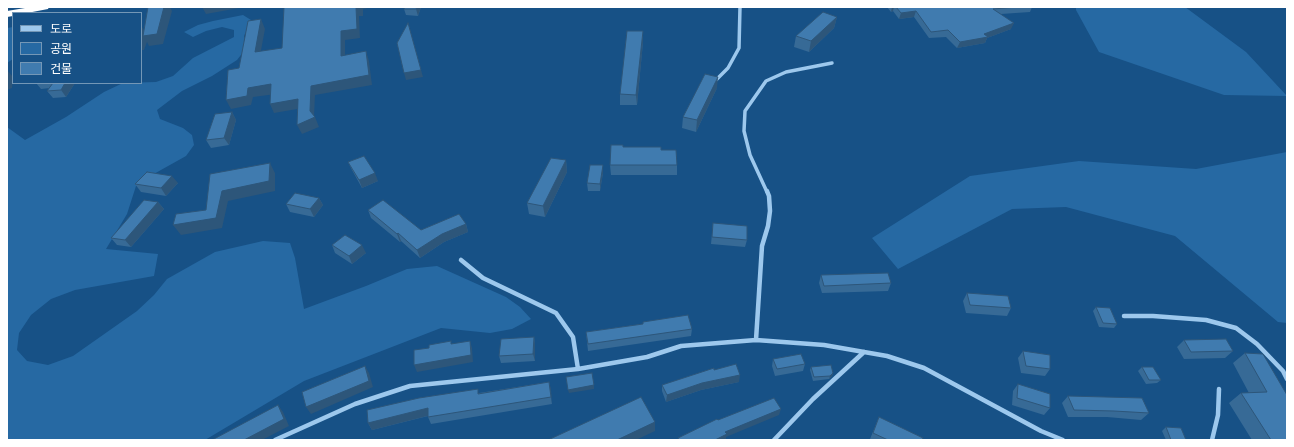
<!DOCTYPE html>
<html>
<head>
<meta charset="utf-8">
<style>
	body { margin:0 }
	#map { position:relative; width:1294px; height:447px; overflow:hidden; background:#175186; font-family:Manrope,"Noto Sans KR",sans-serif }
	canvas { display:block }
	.frame { position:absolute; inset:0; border:8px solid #fff; pointer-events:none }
	.legend { position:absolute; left:12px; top:12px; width:130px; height:72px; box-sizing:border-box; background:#175186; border:1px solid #7497b6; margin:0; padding:5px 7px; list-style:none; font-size:12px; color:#fff }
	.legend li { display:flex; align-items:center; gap:8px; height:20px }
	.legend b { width:20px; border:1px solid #7497b6 }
</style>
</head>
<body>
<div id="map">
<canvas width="1294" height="447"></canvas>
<div class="frame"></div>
<ul class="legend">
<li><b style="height:5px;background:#9dc8ed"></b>도로</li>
<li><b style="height:11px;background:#2669a3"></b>공원</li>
<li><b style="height:11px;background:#407baf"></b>건물</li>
</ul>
</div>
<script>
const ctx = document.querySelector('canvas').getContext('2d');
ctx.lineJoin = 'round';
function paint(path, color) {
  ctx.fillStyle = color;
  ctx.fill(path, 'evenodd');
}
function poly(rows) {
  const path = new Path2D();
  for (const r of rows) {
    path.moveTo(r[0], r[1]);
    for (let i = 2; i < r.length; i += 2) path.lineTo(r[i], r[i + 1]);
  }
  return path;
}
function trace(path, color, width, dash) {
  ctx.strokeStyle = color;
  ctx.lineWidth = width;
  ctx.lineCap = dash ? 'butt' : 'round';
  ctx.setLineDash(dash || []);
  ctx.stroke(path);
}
const green = poly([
	[1076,7,1185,7,1246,52,1287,96,1224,95,1099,52,1076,10],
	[243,15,251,20,244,36,244,51,237,60,212,76,182,91,157,110,160,119,183,128,192,135,194,145,186,156,152,175,136,186,127,214,106,249,158,254,154,276,75,290,51,299,31,315,19,333,17,350,27,361,48,365,73,356,137,311,154,295,167,279,215,252,263,241,290,243,295,258,304,309,366,286,407,269,437,266,506,297,520,307,531,319,512,329,490,333,441,328,304,381,205,440,7,440,7,127,25,140,66,117,104,92,123,83,156,82,173,76,193,58,234,37,234,30,222,27,206,31,193,37,184,32,198,25,213,21],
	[13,27,13,59,7,63,7,28],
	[1287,152,1287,323,1278,322,1175,236,1066,207,1012,209,898,269,872,238,970,176,1079,161,1196,169]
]);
const streetFar1 = poly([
	[716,80,728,68,739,48,740,7],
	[767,192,750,155,744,131,745,111,766,81,786,72,832,63]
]);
const street = poly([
	[461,260,483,278,556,313,573,337,578,369],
	[1124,316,1153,316,1206,320,1236,328,1257,344,1283,371,1287,379],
	[756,340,762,246,768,226,770,211,769,196,767,191],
	[275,440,355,404,410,386,578,369,647,357,681,346,756,340,824,345,887,356,924,368,1041,431,1063,440],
	[774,440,813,399,864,352],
	[1212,440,1218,415,1219,389]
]);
const highway = poly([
	[31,7,49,7,48,9,27,13,13,13,13,16,7,17,7,11,31,7]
]);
const wall = poly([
	[405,7,421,7,418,16,406,15,404,9],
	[887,7,1032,7,1030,12,1001,14,1011,29,987,38,985,43,957,48,946,37,929,38,914,17,899,19,893,11,891,12],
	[837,17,834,28,809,52,794,47,796,36],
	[643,31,643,42,637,105,620,105,620,94],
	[36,83,75,83,66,97,53,98,47,91,50,88,41,89],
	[717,88,696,132,682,128,683,117],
	[232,112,236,120,229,145,211,148,206,140],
	[623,147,661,150,677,165,677,175,611,175,610,165],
	[566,160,567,172,545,217,529,214,527,203],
	[348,162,378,181,362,188,352,170],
	[603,173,600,191,588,191,587,183],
	[178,183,166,196,141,192,135,184],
	[319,198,323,205,314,217,290,212,286,204],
	[158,202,164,209,131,247,117,245,111,238],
	[368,210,421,230,466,224,468,232,444,242,420,258,401,241,400,242,371,218],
	[713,223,747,240,745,247,711,244],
	[332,245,366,253,352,264,335,253],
	[821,275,891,283,888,291,822,293,819,283],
	[967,293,1011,308,1007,316,966,313,963,301],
	[1096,307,1117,324,1114,328,1099,327,1093,311],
	[643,322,692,329,691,336,588,351,586,332,643,324],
	[534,337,535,344,535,361,501,363,499,356],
	[1184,340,1233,351,1225,358,1184,359,1177,347],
	[1023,351,1050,369,1045,376,1021,373,1018,358],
	[1245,353,1287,395,1287,440,1252,440,1229,403,1241,393,1249,393,1233,363],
	[773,359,805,364,803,371,775,376,772,366],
	[811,367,833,373,832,376,829,379,813,381,810,370],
	[1142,367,1161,380,1157,383,1146,384,1138,371],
	[714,370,739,382,701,390,666,402,662,391,662,385],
	[549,382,552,404,431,424,428,417,428,416,372,430,368,423,479,393],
	[1018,384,1050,408,1044,415,1012,405,1013,391],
	[1068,396,1149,413,1141,420,1107,417,1068,417,1062,403],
	[879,417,922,440,871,440,870,439],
	[1166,427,1186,440,1166,440,1162,431]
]);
const shadedWall = poly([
	[164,7,170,7,172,11,163,44,149,46,147,42,144,50,141,50,141,30,142,27,147,35],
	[202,7,239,7,239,8,206,14],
	[356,7,373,7,363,9,363,16,359,16,360,38,345,40,345,65,341,56,341,31],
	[417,7,421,7,418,16,416,9],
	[892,7,894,7,893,11,891,12],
	[916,11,914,17,899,19,901,13],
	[837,17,834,28,809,52,811,41],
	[261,19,265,29,259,61,255,52],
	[408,23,423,77,406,80,404,73],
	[1014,23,1011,29,987,38,985,43,957,48,960,42],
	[643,31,643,42,637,105,636,95],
	[366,51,369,61,372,85,315,95,314,117,315,117,319,127,302,134,297,125,310,111,311,86],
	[7,70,13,77,13,80,12,88,7,90],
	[718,77,717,88,696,132,697,120],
	[65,83,75,83,66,97,61,90],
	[271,84,276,94,253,97,251,105,231,109,226,100,248,88],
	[298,99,303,108,274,113,270,104],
	[232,112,236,120,229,145,224,138],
	[566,160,567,172,545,217,543,206],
	[270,163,275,173,275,191,228,201,222,228,181,235,173,225,216,218,222,191],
	[603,165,603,173,600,191,600,184],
	[375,173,378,181,362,188,359,180],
	[172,176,178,183,166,196,161,188],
	[319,198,323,205,314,217,310,209],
	[158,202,164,209,131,247,125,240],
	[466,224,468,232,444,242,420,258,417,250,442,234],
	[398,233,401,241,400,242,397,234],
	[362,245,366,253,352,264,349,256],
	[534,337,535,344,535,361,533,354],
	[470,341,472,348,473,362,417,372,414,365],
	[365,366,369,373,373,387,311,414,306,407],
	[833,373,832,376,829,379,830,376],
	[740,375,739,382,701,390,666,402,667,395,702,383],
	[549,382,551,389,552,404,551,397],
	[594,385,594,389,569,393,568,390],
	[278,405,283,412,289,426,262,440,244,440],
	[428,408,431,415,372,430,368,423],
	[781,409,779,415,726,437,726,440,716,440,725,432],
	[655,422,655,431,636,440,617,440]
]);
const building = poly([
	[148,7,164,7,157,34,143,36,148,7],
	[284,7,356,7,357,29,341,31,341,56,366,51,369,75,311,86,310,111,315,117,297,125,298,99,270,104,271,84,248,88,247,96,226,100,228,70,239,68,248,21,261,19,255,52,282,48,284,7],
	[405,7,417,7,416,9,404,9,405,7],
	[896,7,1017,7,993,9,1014,23,984,34,988,37,960,42,948,30,931,32,916,11,901,13,896,7],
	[823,12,837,17,811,41,796,36,823,12],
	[408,23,421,70,404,73,397,43,408,23],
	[627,31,643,31,636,95,620,94,627,31],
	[705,74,718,77,697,120,683,117,705,74],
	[53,83,65,83,61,90,47,91,53,83],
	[232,112,224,138,206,140,215,114,232,112],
	[611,145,623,145,623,147,661,147,661,150,676,150,677,165,610,165,611,145],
	[364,156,375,173,359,180,348,162,364,156],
	[551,158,566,160,543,206,527,203,551,158],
	[270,163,269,181,222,191,216,218,173,225,176,214,206,210,210,174,270,163],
	[590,165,603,165,600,184,587,183,590,165],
	[147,172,172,176,161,188,135,184,147,172],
	[295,193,319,198,310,209,286,204,295,193],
	[144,200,158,202,125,240,111,238,144,200],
	[383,200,421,230,459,214,466,224,442,234,417,250,398,233,397,234,368,210,383,200],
	[713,223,747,226,747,240,712,237,713,223],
	[345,235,362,245,349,256,332,245,345,235],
	[888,273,891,283,824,286,821,275,888,273],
	[967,293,1008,296,1011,308,970,305,967,293],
	[1096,307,1110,308,1117,324,1103,323,1096,307],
	[688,315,692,329,588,344,586,332,643,324,643,322,688,315],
	[534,337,533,354,499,356,501,339,534,337],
	[1226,339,1233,351,1191,352,1184,340,1226,339],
	[451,341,451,344,470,341,471,355,414,365,414,350,429,348,429,345,451,341],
	[1023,351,1050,355,1050,369,1026,366,1023,351],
	[1245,353,1263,354,1287,395,1287,440,1271,440,1241,393,1267,392,1245,353],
	[801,354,805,364,777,369,773,359,801,354],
	[736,364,740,375,702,383,667,395,662,385,714,368,714,370,736,364],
	[831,365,833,373,830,376,814,377,811,367,831,365],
	[365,366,369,381,306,407,302,392,365,366],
	[1142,367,1153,367,1161,380,1149,380,1142,367],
	[592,373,594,385,568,390,566,377,592,373],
	[549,382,551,397,428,417,428,408,368,423,367,410,419,398,478,389,478,394,549,382],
	[1018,384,1050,394,1050,408,1017,398,1018,384],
	[1068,396,1142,398,1149,413,1114,411,1074,410,1068,396],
	[641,397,655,422,617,440,548,440,641,397],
	[774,398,781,409,725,432,727,434,715,440,679,440,678,438,717,419,718,420,774,398],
	[278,405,284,419,244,440,212,440,278,405],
	[879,417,923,438,922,440,888,440,873,433,879,417],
	[1166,427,1181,428,1186,440,1171,440,1166,427]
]);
paint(green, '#2669a3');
trace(streetFar1, '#9dc8ed', 3.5);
trace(street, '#9dc8ed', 4.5);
paint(highway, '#fff');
paint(wall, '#376a96');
paint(shadedWall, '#2d567a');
paint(building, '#407baf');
trace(building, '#2d567a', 1);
</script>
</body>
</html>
